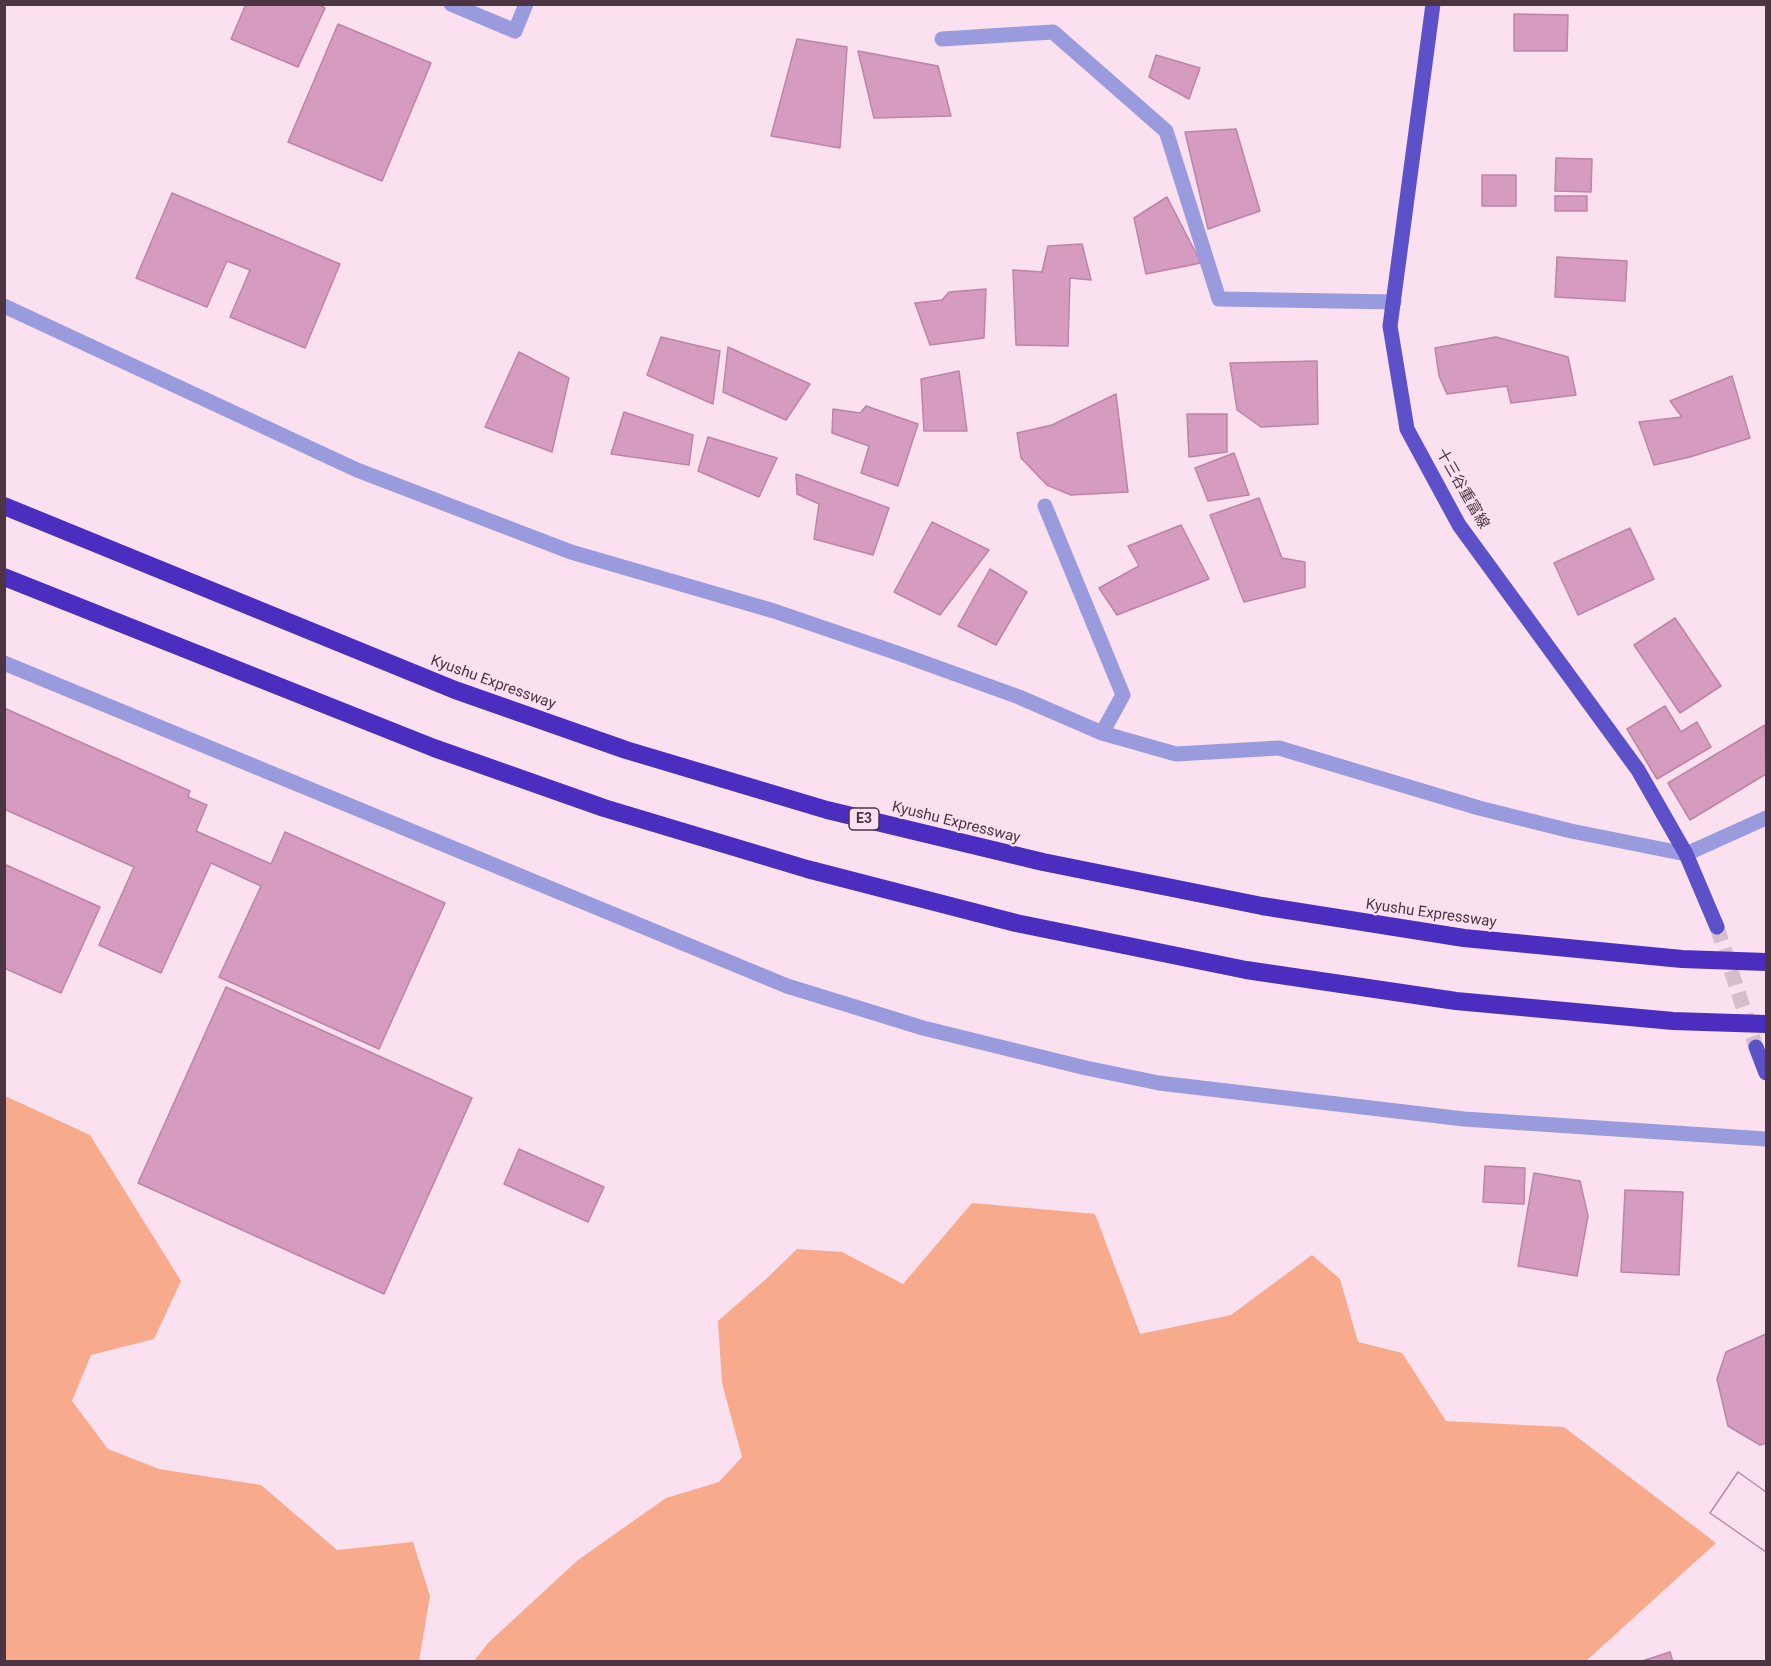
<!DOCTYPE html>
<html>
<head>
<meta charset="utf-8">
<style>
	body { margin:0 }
	#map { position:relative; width:1771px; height:1666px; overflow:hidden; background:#fbe1f0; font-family:Roboto,sans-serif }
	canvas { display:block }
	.frame { position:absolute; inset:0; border:6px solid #4c3443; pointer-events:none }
</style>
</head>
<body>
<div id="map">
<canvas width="1771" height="1666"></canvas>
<div class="frame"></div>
</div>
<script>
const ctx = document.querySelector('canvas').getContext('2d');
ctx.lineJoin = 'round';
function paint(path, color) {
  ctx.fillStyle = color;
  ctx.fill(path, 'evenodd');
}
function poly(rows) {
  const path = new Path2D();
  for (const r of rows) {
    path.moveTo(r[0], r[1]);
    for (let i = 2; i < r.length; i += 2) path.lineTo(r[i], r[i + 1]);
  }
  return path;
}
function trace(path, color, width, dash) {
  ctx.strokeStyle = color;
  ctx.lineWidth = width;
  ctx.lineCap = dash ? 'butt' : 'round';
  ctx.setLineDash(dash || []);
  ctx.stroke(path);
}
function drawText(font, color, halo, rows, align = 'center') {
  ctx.font = font + ' Roboto,"Noto Sans JP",sans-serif';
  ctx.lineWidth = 4.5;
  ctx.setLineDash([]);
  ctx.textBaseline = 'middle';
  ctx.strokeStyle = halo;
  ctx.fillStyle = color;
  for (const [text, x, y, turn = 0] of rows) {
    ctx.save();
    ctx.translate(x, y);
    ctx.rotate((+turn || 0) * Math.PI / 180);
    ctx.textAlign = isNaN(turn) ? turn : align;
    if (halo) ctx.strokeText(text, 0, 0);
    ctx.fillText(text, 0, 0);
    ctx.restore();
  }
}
const green = poly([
	[5,1096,90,1135,181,1281,154,1339,91,1355,72,1401,108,1449,159,1469,261,1485,337,1550,413,1542,430,1596,419,1661,5,1661],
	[972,1203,1095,1214,1140,1334,1231,1315,1312,1255,1340,1279,1358,1342,1402,1353,1446,1421,1564,1427,1716,1543,1586,1661,474,1661,488,1643,578,1560,666,1498,719,1482,742,1457,722,1383,718,1321,766,1279,797,1249,842,1252,903,1284]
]);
const building = poly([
	[246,4,317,4,325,8,298,67,231,39,246,4],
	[1514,14,1568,15,1567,51,1514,51,1514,14],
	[338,24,431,63,382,181,288,142,338,24],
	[797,39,847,47,840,148,771,136,797,39],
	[858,51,938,66,951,116,874,118,858,51],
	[1156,55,1200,68,1189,99,1149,77,1156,55],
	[1236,129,1260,211,1208,229,1185,132,1236,129],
	[1556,158,1592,159,1591,192,1555,191,1556,158],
	[1482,175,1516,175,1516,206,1482,206,1482,175],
	[172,193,340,264,305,348,230,317,250,270,227,261,207,307,136,278,172,193],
	[1555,196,1587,196,1587,211,1555,211,1555,196],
	[1167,197,1201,263,1146,274,1134,218,1167,197],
	[1082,244,1091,280,1070,278,1068,346,1016,345,1013,270,1042,272,1048,246,1082,244],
	[1557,257,1627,261,1625,301,1555,297,1557,257],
	[986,289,984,338,930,345,915,303,942,300,949,292,986,289],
	[661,337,720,351,713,404,647,375,661,337],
	[1496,337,1568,357,1576,395,1511,403,1507,386,1447,394,1439,376,1435,348,1496,337],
	[728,347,810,384,786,420,723,392,728,347],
	[519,352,569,378,552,452,485,427,519,352],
	[1317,361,1318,424,1261,427,1237,410,1230,363,1317,361],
	[959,371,967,431,924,431,921,379,959,371],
	[1732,376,1750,438,1690,457,1654,465,1639,422,1682,417,1670,401,1732,376],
	[1116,394,1128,492,1071,495,1047,485,1021,458,1017,433,1052,425,1116,394],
	[866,406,918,424,898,486,861,473,869,446,832,433,833,409,860,413,866,406],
	[624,412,693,435,689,465,611,454,624,412],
	[1187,414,1227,414,1227,452,1189,457,1187,414],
	[708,437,777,458,759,497,698,471,708,437],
	[1234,453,1249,495,1208,501,1195,468,1234,453],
	[796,474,889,508,873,555,814,539,819,504,797,494,796,474],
	[1259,498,1282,558,1305,562,1305,587,1244,602,1210,515,1259,498],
	[932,522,989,550,940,615,894,592,932,522],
	[1181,525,1209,579,1117,615,1099,588,1139,566,1128,546,1181,525],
	[1630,528,1654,579,1578,615,1554,563,1630,528],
	[990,569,1027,592,996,645,958,626,990,569],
	[1675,618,1721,686,1680,713,1634,645,1675,618],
	[1665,706,1681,732,1697,722,1711,747,1657,779,1627,729,1665,706],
	[4,708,190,791,188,797,207,805,196,831,271,864,285,832,445,903,379,1049,219,977,261,886,211,863,161,973,99,945,134,867,4,809,4,708],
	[1765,725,1766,774,1690,820,1668,783,1765,725],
	[4,864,100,907,61,993,4,968,4,864],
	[226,987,472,1098,384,1294,138,1183,226,987],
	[519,1149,604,1187,588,1222,504,1184,519,1149],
	[1485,1166,1525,1168,1524,1204,1483,1202,1485,1166],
	[1534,1173,1580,1181,1588,1216,1577,1276,1518,1266,1534,1173],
	[1625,1190,1683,1192,1679,1275,1621,1272,1625,1190],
	[1766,1334,1766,1443,1760,1445,1728,1426,1717,1379,1726,1352,1766,1334],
	[1738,1472,1766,1492,1766,1552,1710,1513,1738,1472],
	[1738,1472,1766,1492,1766,1552,1710,1513,1738,1472],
	[1670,1652,1673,1662,1639,1662,1670,1652]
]);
const majorTunnel = poly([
	[1717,927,1756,1047]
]);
const minor = poly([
	[451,4,515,31,526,4],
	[942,39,1053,32,1166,131,1219,299,1394,302],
	[4,306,357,470,571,552,774,611,900,654,1019,697,1102,733,1176,754,1279,748,1479,808,1571,831,1686,854,1766,818],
	[1045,506,1123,695,1102,733],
	[4,663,787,986,923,1028,1086,1068,1159,1083,1464,1119,1766,1139]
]);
const major = poly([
	[1433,4,1390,326,1407,429,1459,525,1638,770,1686,854,1717,927],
	[1756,1047,1766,1073]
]);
const highway = poly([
	[4,506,455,690,626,750,827,810,1043,862,1262,906,1464,938,1682,959,1766,962],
	[4,577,434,748,604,808,807,869,1016,923,1246,970,1456,1001,1673,1021,1766,1024]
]);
const shields = [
	[864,819,30]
];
const shieldNames = [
	["E3",864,819]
];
const streetNames = [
	["十三谷重富線",1462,489,60],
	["Kyushu Expressway",493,683,20],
	["Kyushu Expressway",956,823,14],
	["Kyushu Expressway",1431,914,8]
];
paint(green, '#f7ab8c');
paint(building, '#d69cbf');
trace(building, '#bd84a6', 1.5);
trace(majorTunnel, '#d8becd', 15, [15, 8]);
trace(minor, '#999bdd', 15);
trace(major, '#5d51c9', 15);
trace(highway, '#4b2ec0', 18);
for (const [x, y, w] of shields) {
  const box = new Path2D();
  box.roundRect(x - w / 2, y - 11, w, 22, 4.5);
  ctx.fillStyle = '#fbe1f0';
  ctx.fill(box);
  trace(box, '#4c3443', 1.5);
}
drawText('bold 14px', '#4c3443', null, shieldNames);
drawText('15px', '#4c3443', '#fbe1f0', streetNames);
</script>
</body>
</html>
